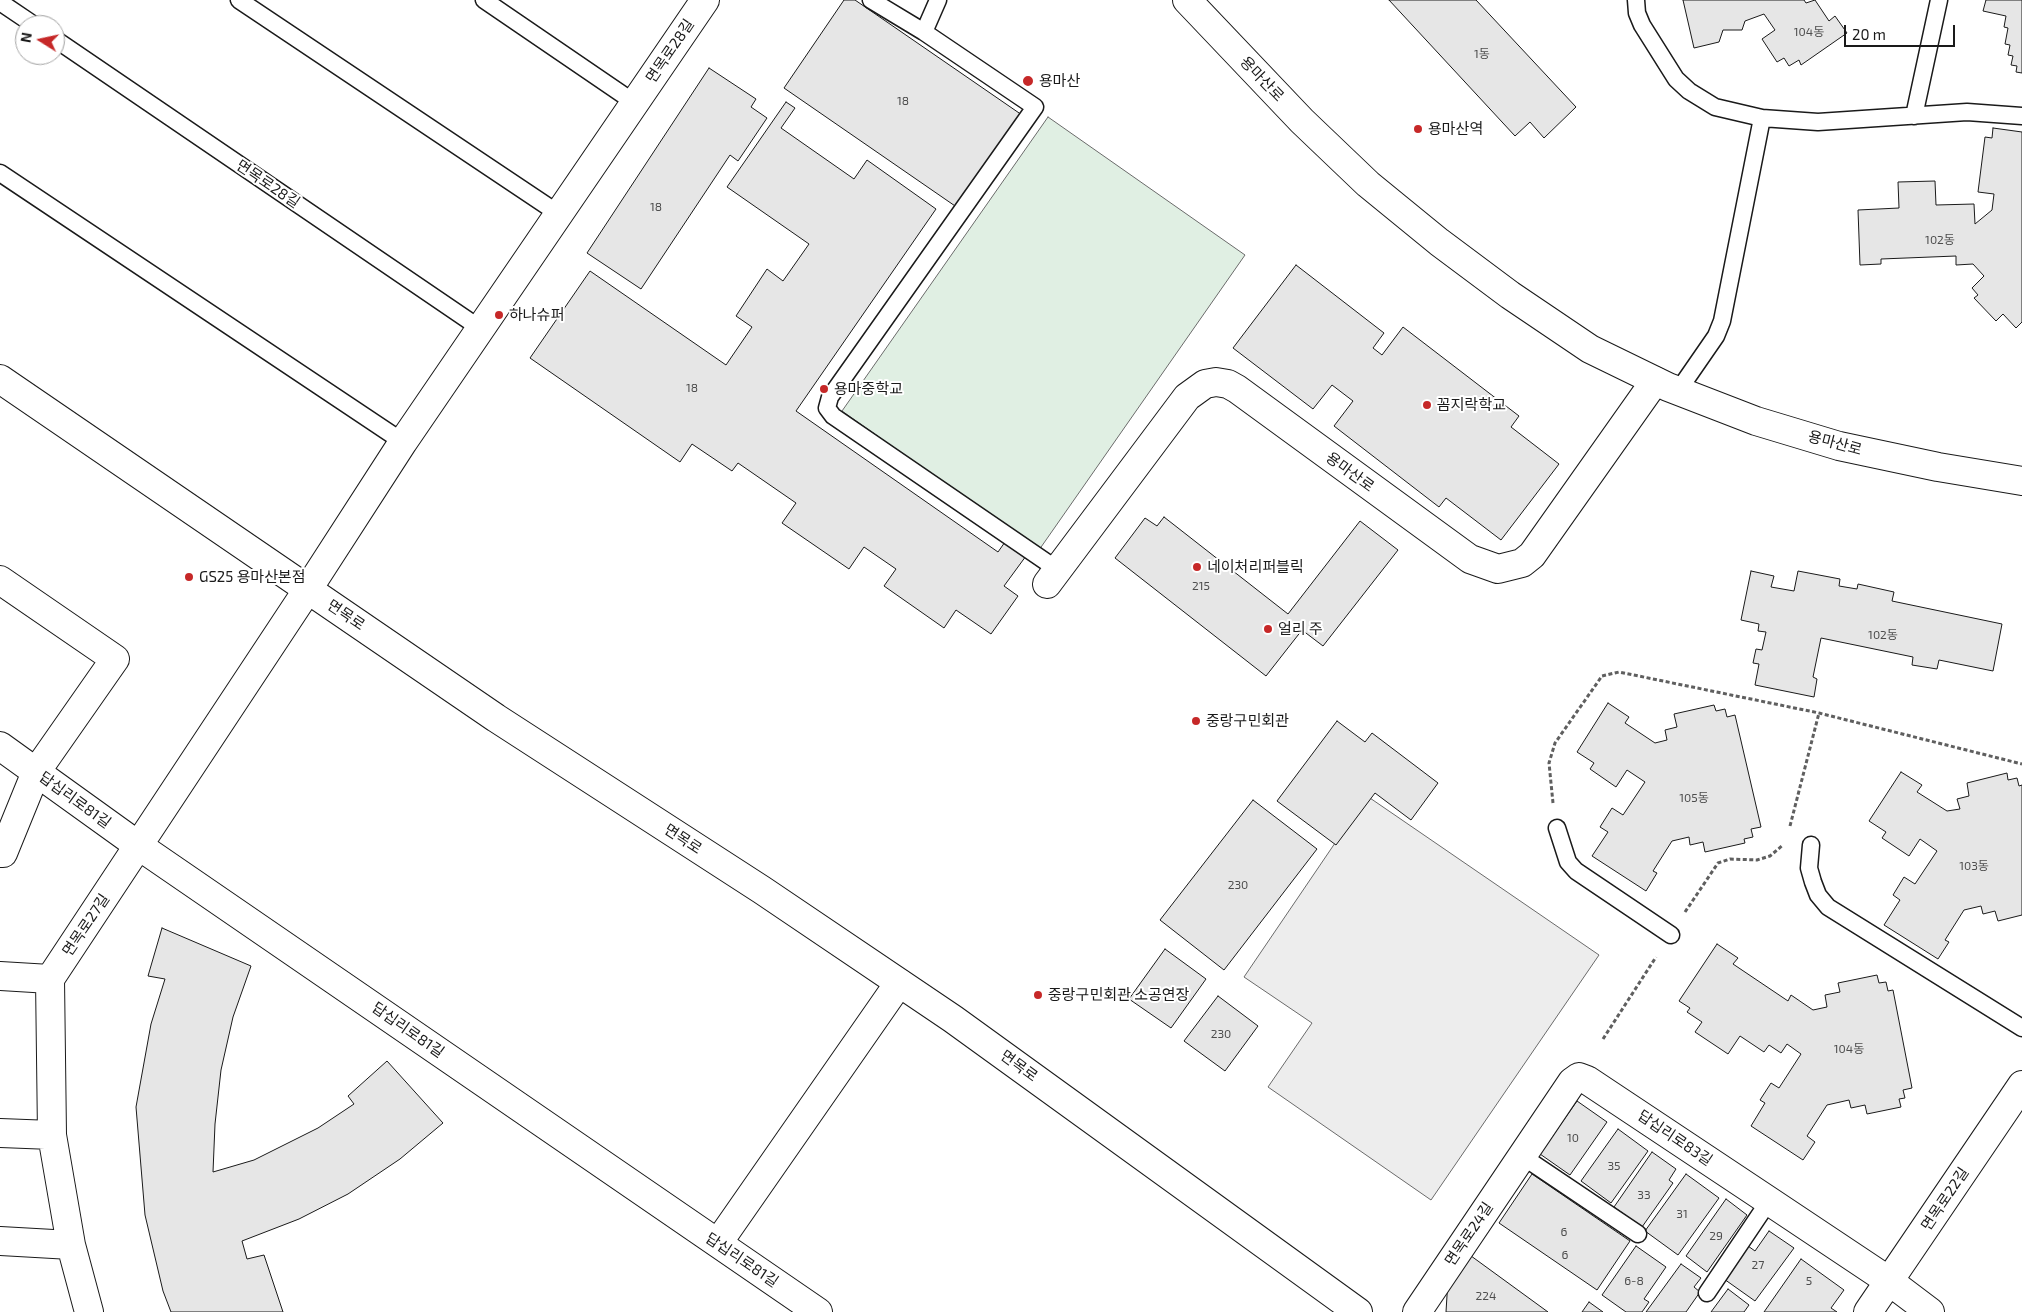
<!DOCTYPE html>
<html>
<head>
<meta charset="utf-8">
<style>
	body { margin:0 }
	#map { position:relative; width:2022px; height:1312px; overflow:hidden; background:#fff; font-family:"Exo 2",sans-serif }
	canvas { display:block }
	.north { position:absolute; left:15px; top:15px; width:50px; height:50px; box-sizing:border-box; background:#fff; border:1px solid #a3a3a3; border-radius:50%; rotate:280deg; font-size:14px; font-weight:700; line-height:20px; text-align:center; color:#1a1a1a }
	.north::after { content:''; display:block; margin:auto; width:18px; height:22px; background:#c62828; clip-path:polygon(50% 0,100% 100%,50% 72%,0 100%) }
	.scale { position:absolute; left:1844px; top:25px; width:111px; height:22px; box-sizing:border-box; border:2px solid #1a1a1a; border-top:0; padding-left:6px; font-size:15px; line-height:18px; white-space:nowrap; color:#1a1a1a; -webkit-text-stroke:4px #fff; paint-order:stroke }
</style>
</head>
<body>
<div id="map">
<canvas width="2022" height="1312"></canvas>
<div class="north">N</div>
<div class="scale">20 m</div>
</div>
<script>
const ctx = document.querySelector('canvas').getContext('2d');
ctx.lineJoin = 'round';
function paint(path, color) {
  ctx.fillStyle = color;
  ctx.fill(path, 'evenodd');
}
function poly(rows) {
  const path = new Path2D();
  for (const r of rows) {
    path.moveTo(r[0], r[1]);
    for (let i = 2; i < r.length; i += 2) path.lineTo(r[i], r[i + 1]);
  }
  return path;
}
function trace(path, color, width, dash) {
  ctx.strokeStyle = color;
  ctx.lineWidth = width;
  ctx.lineCap = dash ? 'butt' : 'round';
  ctx.setLineDash(dash || []);
  ctx.stroke(path);
}
function drawText(font, color, halo, rows, align = 'center') {
  ctx.font = font + ' "Exo 2","Noto Sans KR",sans-serif';
  ctx.lineWidth = 4;
  ctx.setLineDash([]);
  ctx.textBaseline = 'middle';
  ctx.strokeStyle = halo;
  ctx.fillStyle = color;
  for (const [text, x, y, turn = 0] of rows) {
    ctx.save();
    ctx.translate(x, y);
    ctx.rotate((+turn || 0) * Math.PI / 180);
    ctx.textAlign = isNaN(turn) ? turn : align;
    if (halo) ctx.strokeText(text, 0, 0);
    ctx.fillText(text, 0, 0);
    ctx.restore();
  }
}
const green = poly([
	[1048,117,1245,255,1039,550,842,411,1048,117]
]);
const parking = poly([
	[1367,796,1599,955,1431,1200,1268,1087,1312,1023,1244,977,1367,796]
]);
const building = poly([
	[844,0,855,0,1022,115,958,208,784,88,844,0],
	[1389,0,1476,0,1576,107,1544,138,1530,122,1515,136,1389,0],
	[1683,0,1804,0,1806,3,1815,0,1829,21,1835,16,1847,33,1801,65,1799,60,1789,66,1784,58,1777,62,1762,39,1775,30,1764,14,1745,21,1742,30,1723,30,1719,42,1694,48,1683,0],
	[1986,0,2022,0,2022,73,2016,72,2017,66,2011,65,2013,56,2008,55,2010,45,2005,44,2008,28,2004,27,2006,16,1983,11,1986,0],
	[709,68,756,99,751,107,767,118,738,161,730,155,641,289,587,253,709,68],
	[786,102,795,108,781,128,854,179,867,160,936,209,796,411,998,552,1005,542,1026,556,1004,586,1018,596,991,634,956,610,944,628,884,586,896,569,864,547,849,569,782,523,796,503,738,463,732,471,692,444,680,462,530,358,590,271,726,365,752,327,736,316,767,269,783,281,809,244,727,187,786,102],
	[1993,128,2022,132,2022,322,2016,328,2003,314,1996,321,1974,298,1978,295,1972,288,1984,276,1973,264,1956,265,1956,256,1881,259,1881,264,1860,265,1858,210,1899,208,1898,182,1935,181,1936,205,1974,204,1975,224,1992,210,1994,194,1978,192,1985,137,1992,138,1993,128],
	[1296,265,1384,333,1373,348,1382,355,1403,327,1519,416,1511,427,1559,464,1501,540,1446,498,1439,507,1334,426,1353,401,1332,385,1313,409,1233,348,1296,265],
	[1164,517,1288,614,1360,521,1398,550,1323,646,1302,630,1266,676,1115,558,1145,518,1157,526,1164,517],
	[1751,571,1774,576,1771,587,1794,591,1798,571,1840,579,1839,586,1857,589,1858,584,1894,592,1892,601,2002,624,1993,671,1939,660,1937,669,1912,665,1913,657,1821,638,1813,677,1817,679,1814,697,1755,685,1759,664,1753,663,1756,649,1762,650,1766,632,1758,631,1759,624,1741,620,1751,571],
	[1608,703,1629,717,1625,723,1655,743,1667,740,1665,730,1677,727,1674,714,1714,705,1716,711,1725,709,1727,717,1735,715,1761,827,1751,829,1753,837,1744,839,1745,843,1705,852,1703,842,1690,845,1689,837,1672,841,1653,871,1657,873,1646,891,1592,856,1608,832,1600,827,1612,808,1623,815,1645,782,1627,770,1616,787,1590,769,1594,763,1577,752,1608,703],
	[1337,721,1365,742,1372,733,1438,783,1411,820,1375,793,1336,845,1277,801,1337,721],
	[1901,772,1922,785,1917,792,1947,811,1960,809,1957,799,1969,796,1967,783,2007,773,2008,780,2017,778,2019,786,2022,785,2022,915,1998,921,1995,911,1983,914,1981,906,1964,910,1945,940,1949,942,1938,959,1884,925,1900,900,1893,895,1904,877,1915,884,1937,851,1920,839,1909,856,1882,838,1886,832,1869,821,1901,772],
	[1253,800,1317,849,1224,970,1160,920,1253,800],
	[162,928,251,966,233,1017,221,1070,215,1124,213,1172,254,1160,318,1128,354,1104,348,1096,387,1061,443,1123,400,1159,348,1194,299,1219,242,1241,247,1259,264,1255,283,1312,171,1312,163,1291,145,1215,136,1107,151,1024,165,979,148,976,162,928],
	[1717,944,1738,958,1733,964,1788,1001,1791,995,1813,1010,1827,1007,1825,995,1840,992,1838,983,1877,975,1879,983,1886,982,1888,991,1893,990,1912,1088,1903,1090,1905,1098,1899,1099,1901,1107,1867,1114,1865,1105,1851,1108,1849,1100,1827,1105,1807,1136,1815,1142,1803,1160,1751,1126,1765,1103,1760,1100,1771,1083,1779,1088,1801,1054,1787,1044,1781,1053,1769,1045,1764,1052,1740,1036,1728,1054,1695,1032,1702,1022,1687,1012,1690,1008,1679,1001,1717,944],
	[1165,949,1206,979,1171,1028,1129,999,1165,949],
	[1218,996,1258,1026,1225,1071,1184,1041,1218,996],
	[1577,1101,1607,1122,1570,1175,1540,1154,1577,1101],
	[1618,1129,1648,1151,1611,1203,1581,1181,1618,1129],
	[1652,1152,1676,1169,1669,1180,1673,1183,1642,1227,1614,1207,1652,1152],
	[1532,1174,1630,1241,1597,1290,1499,1223,1532,1174],
	[1686,1174,1719,1198,1678,1255,1645,1231,1686,1174],
	[1726,1199,1747,1215,1707,1272,1686,1256,1726,1199],
	[1769,1231,1794,1248,1755,1301,1724,1279,1748,1246,1755,1251,1769,1231],
	[1636,1246,1666,1267,1644,1299,1649,1302,1642,1312,1626,1312,1602,1295,1636,1246],
	[1467,1253,1548,1312,1446,1312,1448,1279,1467,1253],
	[1801,1259,1844,1290,1831,1308,1837,1312,1764,1312,1801,1259],
	[1681,1264,1701,1278,1694,1287,1700,1292,1686,1312,1646,1312,1681,1264],
	[1728,1289,1749,1305,1744,1312,1711,1312,1728,1289],
	[1589,1302,1603,1312,1582,1312,1589,1302]
]);
const path = poly([
	[1553,803,1549,763,1555,743,1602,676,1619,672,1819,713,2022,764],
	[1790,826,1819,713],
	[1685,912,1718,863,1730,859,1757,860,1770,856,1783,845],
	[1603,1039,1656,957]
]);
const lane = poly([
	[239,0,559,214],
	[484,0,635,103],
	[871,0,924,32,1035,107,830,397,827,408,833,416,1058,570],
	[1636,0,1637,13,1642,25,1676,79,1689,91,1715,107,1762,118],
	[0,2,34,25],
	[924,32,938,0],
	[55,39,481,329],
	[1914,116,1939,0],
	[0,173,403,442],
	[1678,391,1716,336,1722,321,1762,118,1818,122,1967,112,2022,116],
	[1557,828,1568,862,1576,871,1671,935],
	[1811,845,1809,868,1813,882,1818,895,1828,907,2022,1028],
	[1522,1156,1638,1234],
	[1707,1293,1769,1201]
]);
const street = poly([
	[0,580,115,659,36,772,3,853,0,853],
	[1047,584,1187,397,1205,384,1216,382,1228,384,1237,389,1470,559,1498,569,1522,563,1532,555,1655,381],
	[0,746,139,846,818,1312],
	[0,976,50,979],
	[0,1133,52,1135],
	[0,1241,71,1245],
	[718,1243,899,983],
	[89,1312,71,1245,52,1135,50,979,308,589,403,442,705,0],
	[1417,1312,1572,1082,1579,1077,1587,1080,1769,1201,1889,1281,1930,1312],
	[1868,1312,2022,1085]
]);
const secondary = poly([
	[0,379,496,718,762,890,953,1019,1358,1312]
]);
const primary = poly([
	[1187,0,1302,121,1368,184,1439,242,1510,295,1590,349,1668,387,1756,421,1839,446,1938,467,2022,481]
]);
const markers = [
	[1028,81,6,"#c62828"],
	[1418,129,5,"#c62828"],
	[499,315,5,"#c62828"],
	[824,389,5,"#c62828"],
	[1427,405,5,"#c62828"],
	[1197,567,5,"#c62828"],
	[189,577,5,"#c62828"],
	[1268,629,5,"#c62828"],
	[1196,721,5,"#c62828"],
	[1038,995,5,"#c62828"]
];
const numberNames = [
	["104동",1809,32],
	["1동",1482,54],
	["18",903,101],
	["18",656,207],
	["102동",1940,240],
	["18",692,388],
	["215",1201,586],
	["102동",1883,635],
	["105동",1694,798],
	["103동",1974,866],
	["230",1238,885],
	["230",1221,1034],
	["104동",1849,1049],
	["10",1573,1138],
	["35",1614,1166],
	["33",1644,1195],
	["31",1682,1214],
	["6",1564,1232],
	["29",1716,1236],
	["6",1565,1255],
	["27",1758,1265],
	["6-8",1634,1281],
	["5",1809,1281],
	["224",1486,1296]
];
const streetNames = [
	["면목로28길",670,51,-56],
	["용마산로",1262,79,46],
	["면목로28길",268,184,34],
	["용마산로",1835,443,15],
	["용마산로",1350,472,36],
	["면목로",346,615,34],
	["답십리로81길",75,800,36],
	["면목로",683,839,33],
	["면목로27길",86,925,-56],
	["답십리로81길",408,1030,35],
	["면목로",1019,1066,36],
	["답십리로83길",1675,1138,34],
	["면목로22길",1945,1199,-56],
	["면목로24길",1469,1234,-56],
	["답십리로81길",742,1260,34]
];
const poiNames = [
	["용마산",1039,81],
	["용마산역",1428,129],
	["하나슈퍼",509,315],
	["용마중학교",834,389],
	["꼼지락학교",1437,405],
	["네이처리퍼블릭",1207,567],
	["GS25 용마산본점",199,577],
	["얼리 주",1278,629],
	["중랑구민회관",1206,721],
	["중랑구민회관 소공연장",1048,995]
];
paint(green, '#e0efe3');
trace(green, '#6a6a6a', 1);
paint(parking, '#ededed');
trace(parking, '#6a6a6a', 1);
paint(building, '#e6e6e6');
trace(building, '#1a1a1a', 1);
trace(lane, '#1a1a1a', 19);
trace(street, '#1a1a1a', 30);
trace(secondary, '#1a1a1a', 30);
trace(primary, '#1a1a1a', 30);
trace(path, '#5f5f5f', 3, [4, 2.5]);
trace(lane, '#fff', 16);
trace(street, '#fff', 28);
trace(secondary, '#fff', 28);
trace(primary, '#fff', 28);
for (const [x, y, r, color] of markers) {
  const dot = new Path2D();
  dot.arc(x, y, r, 0, 2 * Math.PI);
  ctx.fillStyle = color;
  ctx.fill(dot);
  trace(dot, '#fff', 2);
}
drawText('12px', '#4d4d4d', null, numberNames);
drawText('15px', '#1a1a1a', '#fff', streetNames);
drawText('15px', '#1a1a1a', '#fff', poiNames, 'left');
</script>
</body>
</html>
